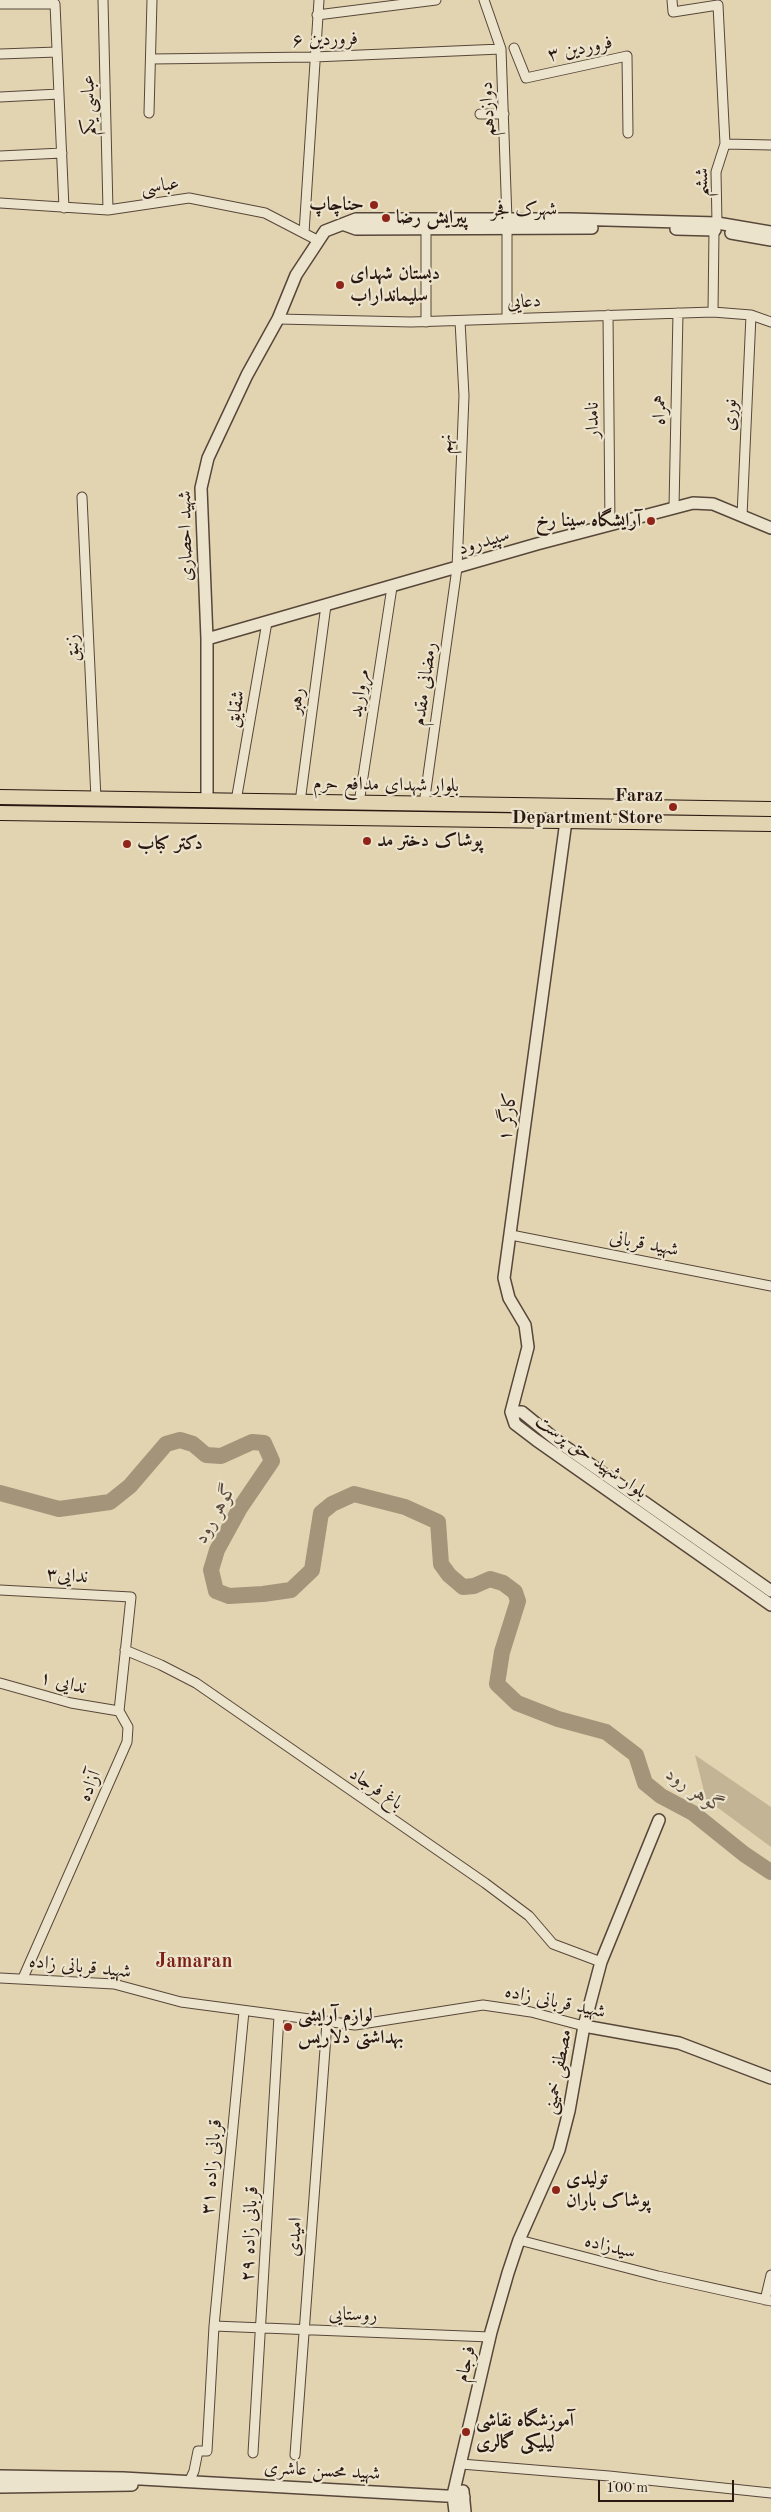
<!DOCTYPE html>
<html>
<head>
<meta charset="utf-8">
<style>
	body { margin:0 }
	#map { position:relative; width:771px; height:2512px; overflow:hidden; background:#e2d4b0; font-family:"Old Standard TT",serif }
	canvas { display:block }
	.scale { position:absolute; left:598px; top:2480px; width:136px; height:22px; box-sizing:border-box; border:2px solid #291812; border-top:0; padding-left:6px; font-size:15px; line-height:18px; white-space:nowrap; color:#291812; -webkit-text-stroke:4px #ece3cc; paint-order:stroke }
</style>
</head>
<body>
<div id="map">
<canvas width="771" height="2512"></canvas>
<div class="scale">100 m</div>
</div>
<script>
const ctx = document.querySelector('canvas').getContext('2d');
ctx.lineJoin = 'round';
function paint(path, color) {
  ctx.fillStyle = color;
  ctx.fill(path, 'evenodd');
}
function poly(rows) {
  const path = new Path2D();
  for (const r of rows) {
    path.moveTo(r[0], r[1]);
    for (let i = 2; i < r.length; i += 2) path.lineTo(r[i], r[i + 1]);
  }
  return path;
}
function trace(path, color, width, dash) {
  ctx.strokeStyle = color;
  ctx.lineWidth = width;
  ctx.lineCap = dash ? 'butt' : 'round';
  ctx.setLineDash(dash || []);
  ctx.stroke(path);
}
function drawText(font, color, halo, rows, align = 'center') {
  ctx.font = font + ' "Old Standard TT",Amiri,serif';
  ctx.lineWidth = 4.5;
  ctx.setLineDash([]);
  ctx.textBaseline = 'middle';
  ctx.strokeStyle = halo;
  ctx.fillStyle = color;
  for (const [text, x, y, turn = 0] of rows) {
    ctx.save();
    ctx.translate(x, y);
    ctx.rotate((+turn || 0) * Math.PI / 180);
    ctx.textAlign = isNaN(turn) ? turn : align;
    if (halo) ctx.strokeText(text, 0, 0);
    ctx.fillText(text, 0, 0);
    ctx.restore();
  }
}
const green = poly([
	[695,1755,771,1807,771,1847,706,1799]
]);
const river = poly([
	[0,1493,59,1509,110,1502,130,1486,166,1444,180,1440,193,1444,206,1455,221,1456,252,1442,264,1443,272,1461,240,1508,217,1550,211,1570,216,1591,229,1596,263,1594,291,1590,312,1570,321,1513,332,1504,354,1494,405,1507,438,1522,441,1564,449,1575,463,1587,474,1586,490,1579,503,1583,515,1592,518,1601,502,1652,497,1684,517,1703,558,1719,606,1732,636,1755,645,1783,661,1796,693,1813,744,1854,771,1872]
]);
const minor = poly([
	[103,0,108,210],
	[484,0,501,49,507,220],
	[672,0,673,12,718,5,725,144,716,172,717,223],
	[0,4,55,4,64,208],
	[317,15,436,0],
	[514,48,526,78,627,56,628,133],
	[0,54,57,52],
	[151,59,314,57,501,49],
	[0,97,59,94],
	[149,113,152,0],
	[480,114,504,114],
	[725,144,771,145],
	[0,156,62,153],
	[0,203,108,210,189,198,265,213,317,240],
	[507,228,507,319],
	[426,229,426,322],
	[304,233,319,0],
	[713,312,714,230],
	[608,315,610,525],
	[278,319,411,322,713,312,751,315,771,322],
	[82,497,96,799],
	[674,507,678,313],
	[742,516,751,315],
	[236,801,267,622],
	[300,802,326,605],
	[359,803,392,587],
	[424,804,457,568,464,396,460,321],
	[511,1235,771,1286],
	[0,1590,131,1597,119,1711,128,1727,127,1742,23,1978],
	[125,1650,161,1665,196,1683,485,1883,529,1916,553,1944,601,1962],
	[0,1683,71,1703,119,1711],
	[0,1978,114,1984,181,2002,355,2025,483,2005,531,2012,584,2026],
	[519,2240,658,2276,771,2301],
	[765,2300,771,2275],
	[214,2326,490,2337],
	[253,2453,279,2016],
	[295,2455,327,2022],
	[461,2464,609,2476,771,2493],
	[189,2482,194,2471,198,2451,207,2451,214,2326,244,2011]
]);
const tertiary = poly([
	[345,225,356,229,592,228],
	[676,229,715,230],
	[731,233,771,240],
	[207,639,537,544,693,503,713,504,771,528],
	[207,801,207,639,201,488,208,458,247,375,278,319,296,275,325,231,356,219,570,219,717,223,771,232],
	[511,1412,528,1347,525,1325,509,1298,504,1278,566,821],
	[511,1412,515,1424,536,1440,771,1605],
	[511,1412,522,1412,560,1443,771,1591],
	[584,2026,679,2043,771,2078],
	[0,2476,123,2478,464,2497],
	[0,2487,132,2485],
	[463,2491,465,2512],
	[455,2512,453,2495,491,2332,508,2273,519,2240,559,2150,569,2111,584,2026,601,1962,659,1820]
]);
const primary = poly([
	[0,797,771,809],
	[0,813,771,824]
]);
const markers = [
	[374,205,5,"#8f2418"],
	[386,218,5,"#8f2418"],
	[340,285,5,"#8f2418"],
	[651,521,5,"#8f2418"],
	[673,807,5,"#8f2418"],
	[367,841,5,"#8f2418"],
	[127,844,5,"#8f2418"],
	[288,2027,5,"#8f2418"],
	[556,2190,5,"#8f2418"],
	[466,2432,5,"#8f2418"]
];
const streetNames = [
	["فروردین ۶",325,40,-2],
	["فروردین ۳",580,49,-12],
	["عباسی یکم",89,105,-91],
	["دوازدهم",488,109,-93],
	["ششم",702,182,-86],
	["عباسی",160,186,-7],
	["شهرک فجر",524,210,-1],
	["دعایی",524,302,-3],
	["همراه",660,410,-89],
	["نوری",730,415,-87],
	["نامدار",593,420,-91],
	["نهم",446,444,-88],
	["شهید احصاری",186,536,-91],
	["سپیدرود",484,542,-17],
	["زنبق",73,648,-93],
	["رمضانی مقدم",425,684,-82],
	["مروارید",360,693,-81],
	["رهبر",297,701,-82],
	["شقایق",236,709,-80],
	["بلوار شهدای مدافع حرم",386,785,1],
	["کارگر ۱",508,1117,-83],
	["شهید قربانی",644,1244,11],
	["بلوار شهید حق پرست",591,1457,35],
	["ندایی۳",67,1576,4],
	["ندایی ۱",63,1683,14],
	["آزاده",90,1786,-67],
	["باغ فرجاد",376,1789,34],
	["شهید قربانی زاده",80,1967,6],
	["شهید قربانی زاده",555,2002,12],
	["مصطفی خمینی",558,2072,-79],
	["قربانی زاده ۳۱",212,2167,-85],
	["قربانی زاده ۲۹",250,2234,-87],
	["امیدی",295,2237,-86],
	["سیدزاده",610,2247,14],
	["روستایی",353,2315,2],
	["فرجام",466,2364,-77],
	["شهید محسن عاشری",322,2471,3]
];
const poiNames = [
	["حناچاپ",364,205,"right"],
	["پیرایش رضا",396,218],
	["دبستان شهدای",350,274],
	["سلیمانداراب",350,296],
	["آرایشگاه سینا رخ",641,521,"right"],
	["Faraz",663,796,"right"],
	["Department Store",663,818,"right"],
	["پوشاک دختر مد",377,841],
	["دکتر کباب",137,844],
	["لوازم آرایشی",298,2016],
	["بهداشتی دلاریس",298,2038],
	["تولیدی",566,2179],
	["پوشاک باران",566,2201],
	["آموزشگاه نقاشی",476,2421],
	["لیلیکی گالری",476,2443]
];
const waterNames = [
	["گوهر رود",216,1513,-61],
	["گوهر رود",695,1791,34]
];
const neighbourhoodNames = [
	["Jamaran",194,1962]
];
paint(green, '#c3b495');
trace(river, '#a3947a', 16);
trace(minor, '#57473a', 11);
trace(tertiary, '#57473a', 14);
trace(primary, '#291812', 16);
trace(minor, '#ece3cc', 9);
trace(tertiary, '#ece3cc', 11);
trace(primary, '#e2d4b0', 14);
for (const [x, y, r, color] of markers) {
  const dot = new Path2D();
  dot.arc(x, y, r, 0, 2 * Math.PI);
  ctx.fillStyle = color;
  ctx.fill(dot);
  trace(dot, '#ece3cc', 2);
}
drawText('19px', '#291812', '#ece3cc', streetNames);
drawText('bold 19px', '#291812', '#ece3cc', poiNames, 'left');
drawText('italic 20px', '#5a4a3c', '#ece3cc', waterNames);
drawText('bold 20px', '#7a1f14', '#ece3cc', neighbourhoodNames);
</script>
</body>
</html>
